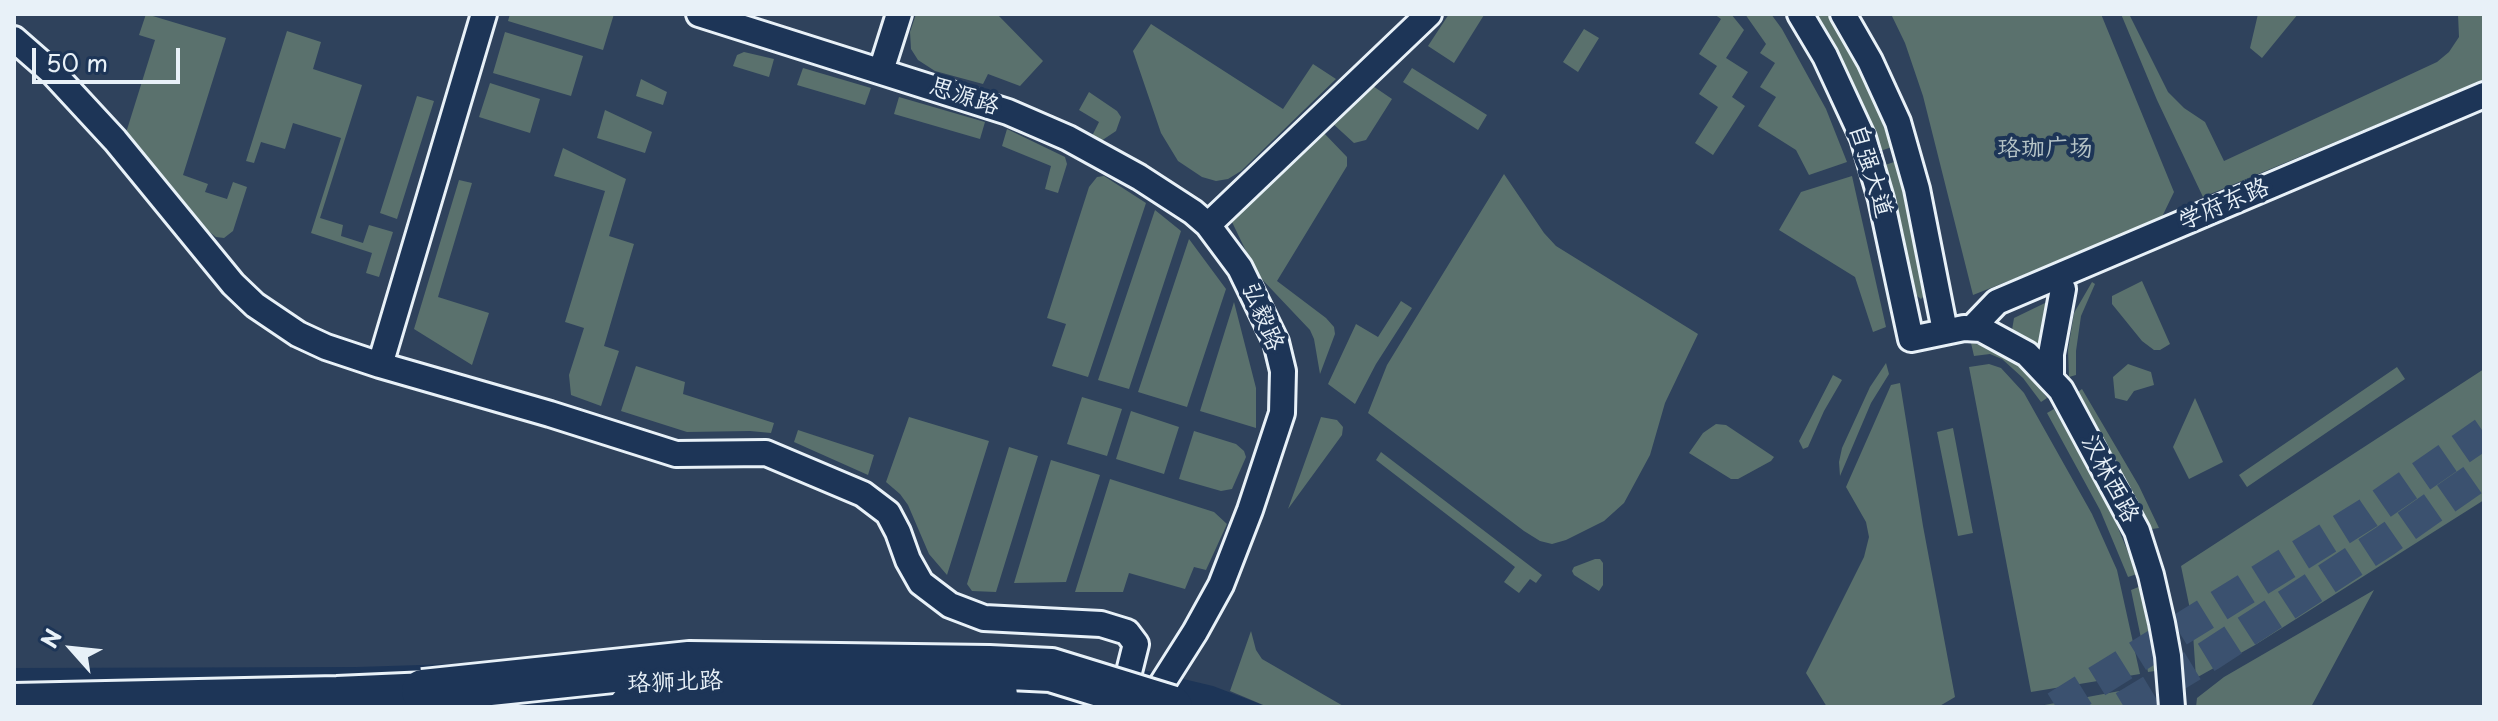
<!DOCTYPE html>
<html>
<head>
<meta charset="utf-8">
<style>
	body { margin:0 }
	#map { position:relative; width:2498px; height:721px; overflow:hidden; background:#1d3557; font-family:"Playpen Sans",sans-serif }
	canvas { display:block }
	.frame { position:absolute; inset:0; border:16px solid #e8f1f8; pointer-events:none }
	.north { position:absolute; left:32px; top:609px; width:80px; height:80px; -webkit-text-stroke:6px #1d3557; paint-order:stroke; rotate:297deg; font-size:22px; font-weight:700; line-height:32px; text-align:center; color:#e8f1f8 }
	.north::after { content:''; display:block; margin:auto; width:28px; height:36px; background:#e8f1f8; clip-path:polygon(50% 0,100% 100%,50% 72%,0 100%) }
	.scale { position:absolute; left:32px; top:48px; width:148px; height:36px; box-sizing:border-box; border:4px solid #e8f1f8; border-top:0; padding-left:10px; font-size:24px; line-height:28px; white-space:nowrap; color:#e8f1f8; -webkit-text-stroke:6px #1d3557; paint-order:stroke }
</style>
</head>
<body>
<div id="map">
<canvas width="2498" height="721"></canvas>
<div class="frame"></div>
<div class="north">N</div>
<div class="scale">50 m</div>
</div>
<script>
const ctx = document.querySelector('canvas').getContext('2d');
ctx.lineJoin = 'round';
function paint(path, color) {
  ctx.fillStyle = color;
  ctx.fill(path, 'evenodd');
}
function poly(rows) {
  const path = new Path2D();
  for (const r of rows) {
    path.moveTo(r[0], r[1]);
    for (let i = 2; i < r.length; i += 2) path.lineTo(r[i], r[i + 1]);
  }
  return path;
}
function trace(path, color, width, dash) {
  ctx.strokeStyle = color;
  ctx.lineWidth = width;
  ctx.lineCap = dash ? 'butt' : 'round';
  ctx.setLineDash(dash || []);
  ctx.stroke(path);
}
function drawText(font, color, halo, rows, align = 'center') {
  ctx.font = font + ' "Playpen Sans","LXGW WenKai TC",sans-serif';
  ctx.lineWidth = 8;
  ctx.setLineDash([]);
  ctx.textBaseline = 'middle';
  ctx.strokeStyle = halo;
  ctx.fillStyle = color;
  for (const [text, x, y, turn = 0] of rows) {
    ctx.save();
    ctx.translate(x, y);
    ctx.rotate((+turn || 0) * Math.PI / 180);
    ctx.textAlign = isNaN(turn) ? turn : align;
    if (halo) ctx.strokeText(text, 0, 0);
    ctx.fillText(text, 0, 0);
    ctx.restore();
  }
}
const built = poly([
	[14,14,2484,14,2484,707,1268,707,1213,686,1154,672,1114,666,959,660,673,657,357,667,14,668]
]);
const green = poly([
	[146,14,226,38,183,175,208,184,205,192,227,199,233,182,247,187,233,231,224,238,216,237,203,227,125,136,155,40,139,35],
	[510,14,614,14,603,50,508,21],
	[916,14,997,14,1043,61,1020,86,988,74,983,84,935,71,918,60,911,49,910,32],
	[1449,14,1484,15,1454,63,1428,46],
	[1714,14,1731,14,1744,30,1726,58,1748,72,1732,97,1745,106,1713,155,1695,143,1718,107,1699,94,1717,66,1699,54,1721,19],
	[1745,14,1771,14,1782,29,1826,109,1847,162,1809,175,1796,150,1758,126,1776,97,1760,87,1775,63,1760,53,1766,44],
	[1810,14,1828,14,1834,22,1869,89,1892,147,1877,152],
	[1891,14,2101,14,2174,192,2160,221,1973,295,1923,96,1905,43],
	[2121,14,2129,14,2168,92,2184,108,2205,122,2224,161,2437,62,2449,52,2459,37,2458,14,2484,14,2484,80,2203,197,2157,100],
	[2258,14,2298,14,2262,58,2250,48],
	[1151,24,1283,109,1313,64,1336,79,1241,171,1228,179,1216,181,1202,177,1178,161,1161,133,1133,51],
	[1584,29,1599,38,1578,72,1563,62],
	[287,31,321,42,313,69,362,85,320,218,343,225,341,236,363,243,369,225,393,232,379,277,366,273,372,253,311,233,341,138,293,123,285,149,261,142,254,163,246,161],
	[505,32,583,56,571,96,493,73],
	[744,52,774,59,769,77,733,66,737,55],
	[803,68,871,88,865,105,797,85],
	[1412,68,1487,115,1478,130,1403,82],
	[641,79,667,92,663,105,636,96],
	[490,83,540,99,530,133,479,117],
	[1370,84,1392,99,1366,140,1354,143,1331,122],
	[1089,92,1117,111,1121,117,1116,131,1101,141,1092,136,1099,122,1079,110],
	[417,96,434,101,397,219,380,213],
	[899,97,985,122,980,139,894,114],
	[605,110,652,132,645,153,597,138],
	[1007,129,1065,157,1067,164,1058,193,1045,189,1051,166,1002,146],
	[1322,131,1347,157,1347,166,1277,281,1326,318,1334,327,1335,334,1320,374,1314,339,1310,330,1257,274,1232,222],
	[563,148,626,179,609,236,634,244,604,346,619,351,601,406,571,395,569,375,584,328,565,322,605,191,554,176],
	[1897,161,1926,294,1921,299,1912,292,1882,166],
	[1504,174,1544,233,1556,246,1698,334,1665,403,1650,455,1624,503,1604,521,1566,540,1552,544,1540,541,1524,531,1368,413,1387,365],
	[1104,176,1146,203,1088,377,1052,366,1066,324,1047,318,1089,187,1097,177],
	[1852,176,1886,327,1873,332,1855,277,1779,230,1801,192],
	[459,180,472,183,438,297,489,313,472,365,414,329],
	[1155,210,1181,231,1129,389,1098,380],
	[1189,239,1226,289,1187,407,1138,392],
	[2142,281,2170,344,2160,350,2154,350,2142,341,2112,304,2112,296],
	[2092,282,2095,284,2081,316,2076,351,2076,375,2069,377,2068,350,2074,313],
	[1401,301,1412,308,1376,364,1355,404,1328,384,1356,324,1378,337],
	[1234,302,1256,388,1256,428,1200,411],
	[2045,303,2053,308,2046,345,2037,349,2012,330,2014,318],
	[1971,343,1995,348,2010,357,2036,383,2047,398,2041,402,2023,378,2002,359,1990,354,1974,356],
	[1886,363,1889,374,1871,403,1840,476,1839,462,1842,448,1870,387],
	[1989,364,2001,368,2024,393,2092,514,2117,570,2140,674,2031,692,1969,367],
	[2128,364,2151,372,2154,385,2134,391,2127,401,2115,398,2113,377],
	[636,366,685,382,683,394,774,423,771,433,750,431,687,432,621,411],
	[2397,367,2405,379,2247,487,2239,475],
	[2484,369,2484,500,2255,645,2196,678,2192,619,2181,566],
	[1833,375,1842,380,1824,411,1808,447,1803,449,1799,441],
	[1900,383,1923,526,1955,697,1938,707,1827,707,1806,673,1864,557,1869,537,1866,522,1846,487,1891,385],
	[2082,389,2139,486,2159,528,2152,529,2146,526,2075,394],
	[1082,397,1122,409,1107,456,1067,444],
	[2195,398,2223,462,2189,479,2173,447],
	[2054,409,2109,506,2137,574,2128,577,2100,510,2047,413],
	[1131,411,1179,427,1164,474,1116,459],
	[909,417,989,441,947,575,929,554,908,505,900,494,886,482],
	[1321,417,1337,420,1343,427,1342,435,1288,509],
	[1716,424,1726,425,1774,457,1771,461,1738,479,1731,479,1689,453,1703,433],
	[1953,428,1973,533,1958,536,1937,432],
	[798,430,874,455,868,475,794,442],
	[1194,431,1236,444,1244,451,1246,457,1232,489,1221,491,1179,479],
	[1009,447,1038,456,996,592,972,591,967,584],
	[1381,452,1542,575,1536,583,1530,579,1519,593,1504,582,1515,567,1376,460],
	[1051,460,1100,475,1066,582,1014,583],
	[1110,479,1214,512,1227,524,1206,570,1194,567,1185,589,1129,573,1123,592,1075,592],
	[1595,559,1600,559,1603,563,1603,585,1599,591,1574,575,1572,571,1574,567],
	[2141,586,2155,671,2148,672,2131,590],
	[2374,590,2311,707,2196,707,2197,698,2224,677],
	[1251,631,1256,650,1262,659,1345,707,1268,707,1230,691],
	[2141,687,2140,707,2034,707]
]);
const secondaryTunnel = poly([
	[2056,707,2368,513,2484,433],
	[2124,707,2210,655,2385,541,2484,472]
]);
const street = poly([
	[699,14,1008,112,1068,138,1139,177,1193,212,1208,225,1240,268,1276,342,1283,371,1282,413,1250,510,1221,585,1195,632,1155,695],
	[1800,14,1825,56,1863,138,1881,199,1911,339,1964,328,1981,329,2027,354,2061,390,2137,531,2151,575,2162,623,2168,656,2172,707],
	[1843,14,1870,61,1898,122,1917,189,1945,331],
	[14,39,54,74,115,140,233,284,255,305,298,334,326,347,380,365,550,414,676,454,766,453,863,494,888,513,898,532,908,560,921,583,950,605,984,618,1101,624,1127,632,1136,644,1125,688],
	[881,71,899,14],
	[1208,225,1429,14],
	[1973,327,1997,302,2484,95],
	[380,365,484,14],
	[2051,378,2051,354,2063,289]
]);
const primary = poly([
	[14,702,337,695,451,690]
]);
const highwayBridge = poly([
	[423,691,689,663,989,667,1051,670,1171,707],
	[630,707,996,695]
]);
const streetNames = [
	["思源路",964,97,18],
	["自强大道",1870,171,73],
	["学府东路",2224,205,-23],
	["弘毅路",1262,317,67],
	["汉林西路",2109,479,62],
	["珞狮北路",675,683,-2]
];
const parkNames = [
	["珞珈广场",2045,149]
];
paint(built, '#2f425c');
paint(green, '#5a716d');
trace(secondaryTunnel, '#3b516f', 32, [32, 16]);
trace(street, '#e8f1f8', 30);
trace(primary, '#e8f1f8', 42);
trace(street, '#1d3557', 24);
trace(primary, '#1d3557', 36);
trace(highwayBridge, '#e8f1f8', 48, []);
trace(highwayBridge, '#1d3557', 42);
drawText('24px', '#e8f1f8', '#1d3557', streetNames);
drawText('24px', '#b6c4c7', '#1d3557', parkNames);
</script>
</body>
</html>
